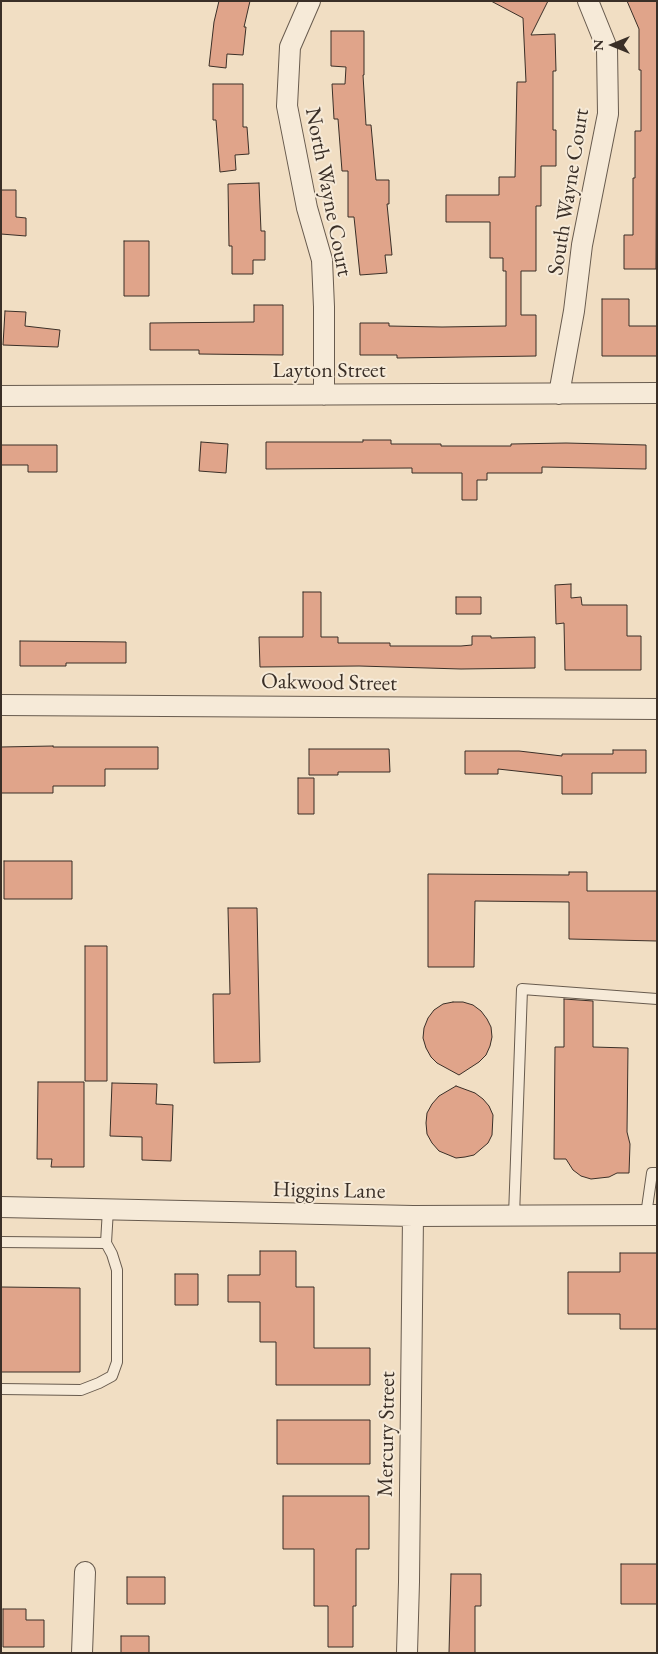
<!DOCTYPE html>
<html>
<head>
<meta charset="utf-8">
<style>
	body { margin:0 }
	#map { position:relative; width:658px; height:1654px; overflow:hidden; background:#f1dec3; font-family:"EB Garamond",serif }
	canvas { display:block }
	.frame { position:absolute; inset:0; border:2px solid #3a2f27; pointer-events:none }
	.north { position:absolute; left:588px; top:20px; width:50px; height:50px; -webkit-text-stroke:4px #f6ead8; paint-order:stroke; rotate:270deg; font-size:14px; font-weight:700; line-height:20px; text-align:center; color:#3a2f27 }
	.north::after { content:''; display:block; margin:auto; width:18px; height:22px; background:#3a2f27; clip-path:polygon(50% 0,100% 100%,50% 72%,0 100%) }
</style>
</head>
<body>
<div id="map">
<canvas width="658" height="1654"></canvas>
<div class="frame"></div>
<div class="north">N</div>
</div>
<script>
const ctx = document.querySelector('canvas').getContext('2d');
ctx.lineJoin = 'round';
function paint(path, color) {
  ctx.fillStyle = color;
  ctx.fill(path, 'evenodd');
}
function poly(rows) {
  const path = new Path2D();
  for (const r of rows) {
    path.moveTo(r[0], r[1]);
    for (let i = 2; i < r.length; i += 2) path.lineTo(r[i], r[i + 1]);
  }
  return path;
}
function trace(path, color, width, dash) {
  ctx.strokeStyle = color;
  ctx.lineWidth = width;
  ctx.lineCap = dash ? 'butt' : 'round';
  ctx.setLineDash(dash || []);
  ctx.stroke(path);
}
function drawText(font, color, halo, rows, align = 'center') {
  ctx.font = font + ' "EB Garamond",serif';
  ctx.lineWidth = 4;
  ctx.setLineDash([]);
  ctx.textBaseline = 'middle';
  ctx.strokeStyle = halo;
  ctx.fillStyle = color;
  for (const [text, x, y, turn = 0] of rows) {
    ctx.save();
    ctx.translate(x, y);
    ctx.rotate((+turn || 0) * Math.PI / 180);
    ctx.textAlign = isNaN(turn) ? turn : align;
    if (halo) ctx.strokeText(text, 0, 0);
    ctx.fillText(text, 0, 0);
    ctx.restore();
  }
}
const building = poly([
	[219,1,250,1,244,27,246,27,243,55,227,54,226,68,209,66,214,22,219,1],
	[491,1,548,1,531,35,555,34,556,71,553,71,553,130,556,130,556,166,541,166,541,206,536,206,536,271,521,271,521,315,536,315,536,356,397,358,397,355,360,355,360,323,389,323,389,326,442,327,506,326,506,271,503,271,503,258,490,258,490,222,446,222,446,195,499,195,499,177,515,177,517,82,526,82,523,18,491,1],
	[627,1,657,1,656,269,624,269,624,235,633,235,633,178,635,178,635,131,641,131,641,70,639,70,639,29,627,1],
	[331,31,364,31,364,75,363,75,366,125,371,125,376,180,389,180,389,204,387,204,392,255,385,255,387,273,360,275,354,217,348,217,348,171,342,171,338,119,334,119,332,84,345,84,346,67,331,66,331,31],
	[213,84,243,84,243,127,247,127,249,154,235,155,236,170,220,172,216,120,213,120,213,84],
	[259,183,261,231,265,231,265,260,253,260,253,274,232,274,232,246,229,246,228,184,259,183],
	[1,190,16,190,16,217,26,218,26,236,1,234,1,190],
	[124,241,149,241,149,296,124,296,124,241],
	[602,299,629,299,629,326,657,326,657,356,602,356,602,299],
	[254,305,283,305,283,355,199,354,199,350,150,350,150,323,254,322,254,305],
	[5,311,26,312,25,326,60,330,58,347,3,345,5,311],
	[363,440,391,440,391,444,441,444,441,446,511,446,511,444,566,443,646,445,646,469,542,467,542,473,487,473,487,480,477,480,477,500,462,500,462,473,412,473,412,468,266,469,266,442,363,442,363,440],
	[201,442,228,444,226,473,199,471,201,442],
	[1,445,57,445,57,472,28,472,28,465,1,465,1,445],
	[571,584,571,598,581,597,582,605,627,605,627,636,641,636,641,670,565,670,564,623,556,624,555,585,571,584],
	[303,592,321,592,321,637,338,637,338,643,390,643,390,646,461,646,472,645,472,636,491,636,491,638,535,637,535,668,461,669,359,666,260,667,259,637,303,637,303,592],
	[456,597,481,597,481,614,456,614,456,597],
	[20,641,126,642,126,663,66,663,66,666,20,666,20,641],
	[53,746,53,747,158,747,158,769,105,769,105,786,53,786,53,793,1,793,1,747,53,746],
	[309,749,389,749,390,772,338,772,338,775,309,775,309,749],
	[613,750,646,750,646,773,592,773,592,794,562,794,562,776,498,769,498,774,465,774,465,751,519,751,562,756,562,754,613,754,613,750],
	[298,778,314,778,314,814,298,814,298,778],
	[4,861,72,861,72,899,4,899,4,861],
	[569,872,587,872,587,891,657,891,657,941,569,939,569,902,475,901,474,967,428,967,428,874,569,875,569,872],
	[228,908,257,908,260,1062,214,1063,213,994,230,994,228,908],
	[85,946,107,946,107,1081,85,1081,85,946],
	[564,999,593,1001,593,1047,628,1048,627,1132,630,1144,629,1173,617,1173,609,1177,591,1179,581,1176,573,1170,566,1159,554,1159,555,1047,564,1047,564,999],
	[453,1002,463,1002,473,1005,481,1011,487,1019,491,1027,492,1037,490,1046,486,1055,479,1062,459,1075,437,1063,431,1057,426,1048,423,1038,424,1028,428,1018,434,1010,443,1004,453,1002],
	[38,1082,84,1082,84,1167,51,1167,52,1159,37,1159,38,1082],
	[112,1083,157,1084,156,1104,173,1105,171,1161,142,1160,142,1137,110,1136,112,1083],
	[456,1086,475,1093,483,1099,489,1106,493,1115,492,1135,488,1143,474,1155,465,1157,456,1158,439,1151,432,1143,427,1134,426,1123,427,1113,432,1104,439,1096,456,1086],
	[260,1251,296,1251,296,1287,314,1287,314,1348,370,1348,370,1385,276,1385,276,1342,260,1342,260,1302,228,1302,228,1275,260,1275,260,1251],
	[620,1253,657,1253,657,1329,620,1329,620,1314,568,1314,568,1272,620,1272,620,1253],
	[175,1274,198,1274,198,1305,175,1305,175,1274],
	[1,1287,80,1288,80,1372,1,1372,1,1287],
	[277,1420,370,1420,370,1464,277,1464,277,1420],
	[283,1496,369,1496,369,1549,356,1549,356,1606,353,1606,353,1647,328,1647,328,1606,314,1606,314,1549,283,1549,283,1496],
	[621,1564,657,1564,657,1604,621,1604,621,1564],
	[451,1574,481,1574,481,1606,475,1606,475,1653,449,1653,451,1574],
	[127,1577,165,1577,165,1604,127,1604,127,1577],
	[3,1609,26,1609,26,1620,44,1620,44,1647,3,1647,3,1609],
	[121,1636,149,1636,149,1653,121,1653,121,1636]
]);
const lane = poly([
	[646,1215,652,1173,657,1173],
	[514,1216,522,989,657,999],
	[1,1242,106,1243],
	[1,1389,81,1390,99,1383,112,1376,117,1362,117,1270,112,1254,106,1243,108,1209]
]);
const street = poly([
	[310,1,290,47,287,106,307,208,322,260,324,307,324,395],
	[559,394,574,311,582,245,608,114,607,48,588,1],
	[1,396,657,393],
	[1,705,657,709],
	[1,1207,413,1216,657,1215],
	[82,1653,85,1572],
	[407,1653,409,1582,413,1216]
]);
const streetNames = [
	["North Wayne Court",328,192,79],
	["South Wayne Court",569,192,-81],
	["Layton Street",329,371],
	["Oakwood Street",329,683,1],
	["Higgins Lane",329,1191,1],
	["Mercury Street",387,1434,-89]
];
paint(building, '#e0a48a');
trace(building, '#3a2f27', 1);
trace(lane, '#685b4e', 12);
trace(street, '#685b4e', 22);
trace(lane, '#f6ead8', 10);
trace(street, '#f6ead8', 20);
drawText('22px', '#3a2f27', '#f6ead8', streetNames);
</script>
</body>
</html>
